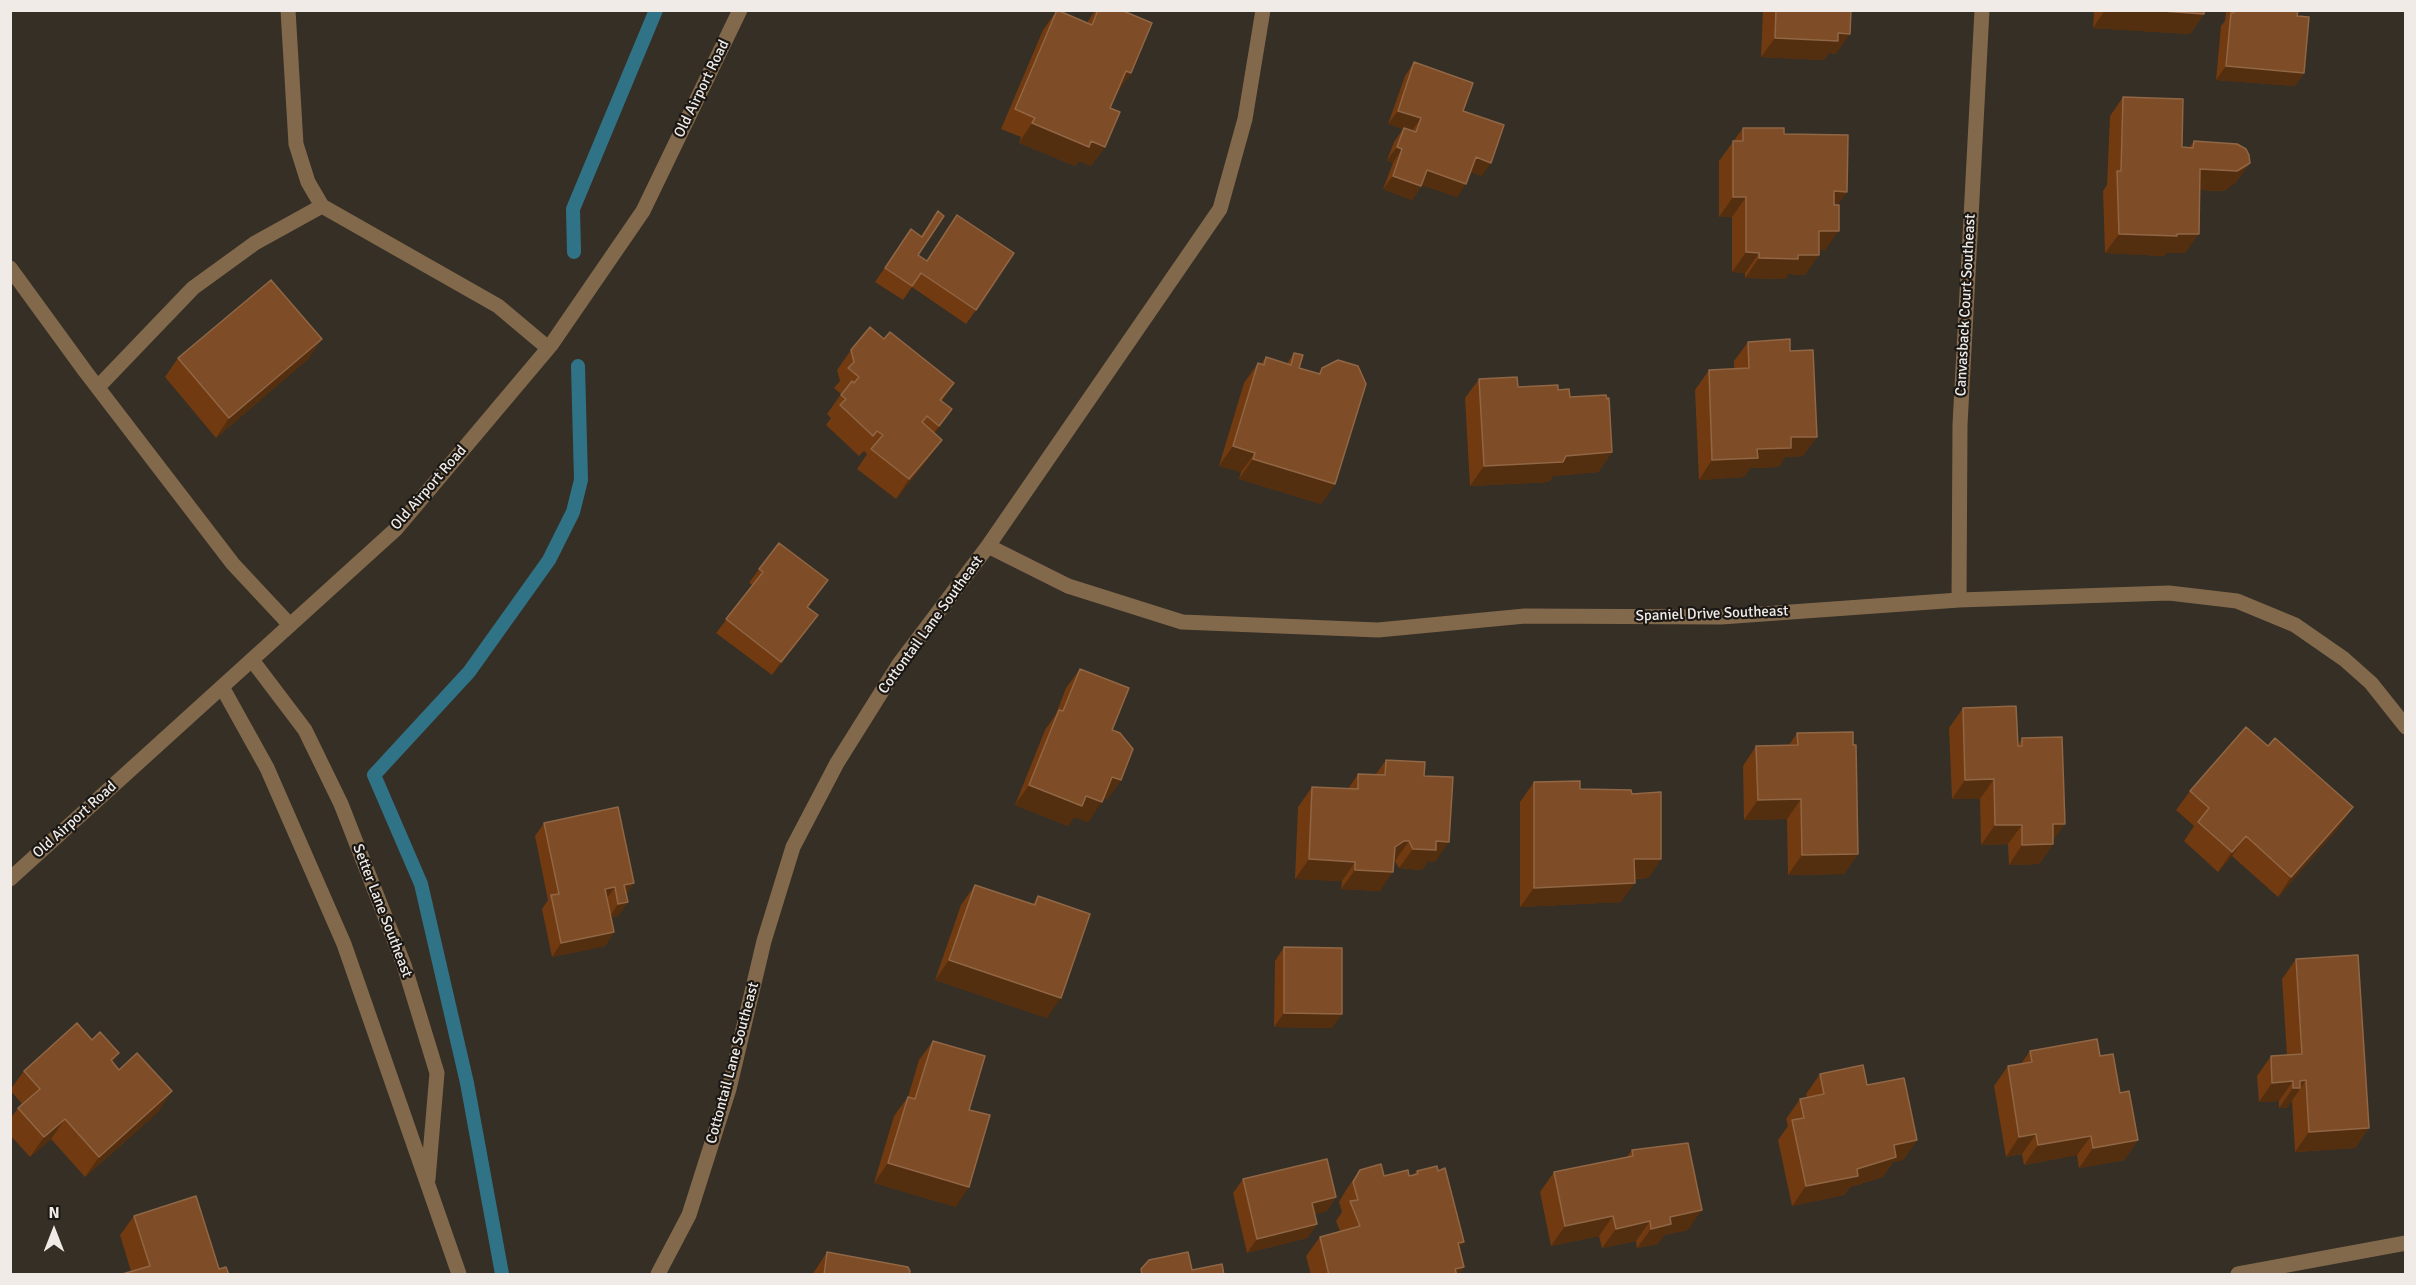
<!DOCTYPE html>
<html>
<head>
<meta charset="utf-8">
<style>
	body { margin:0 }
	#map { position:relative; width:2416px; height:1285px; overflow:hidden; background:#352f26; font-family:Signika,sans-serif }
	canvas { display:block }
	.frame { position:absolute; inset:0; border:12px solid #f0ebe6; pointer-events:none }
	.north { position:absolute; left:24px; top:1201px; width:60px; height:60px; -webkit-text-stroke:4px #1a1714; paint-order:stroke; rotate:0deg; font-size:16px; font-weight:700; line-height:24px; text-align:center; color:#f0ebe6 }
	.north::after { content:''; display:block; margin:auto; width:21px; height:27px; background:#f0ebe6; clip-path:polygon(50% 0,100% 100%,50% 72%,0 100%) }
</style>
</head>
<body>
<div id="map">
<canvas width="2416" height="1285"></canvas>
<div class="frame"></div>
<div class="north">N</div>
</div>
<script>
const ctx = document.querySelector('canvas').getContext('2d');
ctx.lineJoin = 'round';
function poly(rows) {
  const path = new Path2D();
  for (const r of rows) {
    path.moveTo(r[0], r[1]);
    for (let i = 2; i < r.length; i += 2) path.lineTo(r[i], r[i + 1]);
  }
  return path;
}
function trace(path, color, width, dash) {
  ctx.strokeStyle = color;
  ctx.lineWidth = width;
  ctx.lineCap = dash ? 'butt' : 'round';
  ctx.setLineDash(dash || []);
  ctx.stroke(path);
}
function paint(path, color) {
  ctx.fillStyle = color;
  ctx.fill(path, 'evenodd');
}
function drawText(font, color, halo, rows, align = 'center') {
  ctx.font = font + ' Signika,sans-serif';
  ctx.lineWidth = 4.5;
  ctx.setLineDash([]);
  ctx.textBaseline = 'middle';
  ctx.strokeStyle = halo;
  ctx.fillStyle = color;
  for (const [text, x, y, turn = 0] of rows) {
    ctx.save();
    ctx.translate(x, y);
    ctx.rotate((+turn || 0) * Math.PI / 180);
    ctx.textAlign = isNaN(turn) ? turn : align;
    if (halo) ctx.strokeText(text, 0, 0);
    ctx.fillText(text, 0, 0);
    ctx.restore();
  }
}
const stream = poly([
	[574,252,573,209,656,10],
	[502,1274,467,1083,421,884,374,775,469,672,549,560,573,512,581,480,578,366]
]);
const service = poly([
	[288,10,296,144,308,182,322,206,498,306,548,348],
	[10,268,85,371,233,564,290,625],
	[98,387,193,288,255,243,322,206]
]);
const minor = poly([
	[988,546,1068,586,1182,622,1378,630,1525,616,1721,617,1959,600,2169,593,2237,601,2295,625,2344,659,2371,683,2406,727],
	[1959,600,1960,425,1982,10],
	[252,660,305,730,341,804,404,965,437,1073,428,1179],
	[222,687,267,768,344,944,459,1274],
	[658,1274,689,1215,729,1089,764,941,793,847,837,763,899,664,988,546,1220,209,1245,119,1263,10],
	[2238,1274,2406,1243]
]);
const tertiary = poly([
	[10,879,396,529,551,345,643,211,740,10]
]);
const wall = poly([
	[1057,10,1087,23,1095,10,1121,10,1131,73,1117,93,1110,108,1105,147,1091,166,1079,161,1075,166,1019,143,1021,137,1001,129,1043,30],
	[1763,10,1851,10,1836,54,1829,53,1824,60,1761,57],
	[2094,10,2204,10,2204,14,2190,34,2093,28],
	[2226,10,2298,10,2297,16,2304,73,2295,86,2216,80,2221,26,2225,21],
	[1414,62,1463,111,1482,176,1471,172,1457,197,1422,185,1412,200,1383,189,1393,163,1387,160,1394,142,1403,129,1388,124,1405,76],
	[2123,97,2182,147,2189,148,2194,141,2250,163,2236,182,2224,191,2200,190,2185,253,2166,253,2164,256,2105,253,2103,191,2107,185,2110,116],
	[1743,128,1784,134,1847,192,1837,205,1825,250,1819,250,1805,275,1788,274,1785,279,1745,278,1745,273,1732,272,1732,217,1719,217,1719,161],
	[938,211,918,255,976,310,966,324,912,287,903,300,875,282,911,229,921,236],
	[322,339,308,359,216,438,165,377,178,358],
	[884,339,954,383,942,401,952,409,935,433,928,459,896,499,857,469,867,454,864,451,859,456,826,425,831,418,827,414,841,394,834,388,840,381,837,370,851,350],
	[1748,342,1790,351,1803,456,1785,457,1778,467,1750,468,1744,477,1699,480,1695,390,1709,370,1734,369,1734,361],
	[1294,353,1299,368,1318,374,1322,368,1335,484,1321,504,1239,479,1241,472,1219,466,1244,383,1258,363,1261,364,1266,357,1287,364],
	[1479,379,1518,387,1558,390,1570,397,1612,452,1598,472,1553,476,1549,482,1470,486,1465,398],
	[759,569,818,594,808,608,808,629,772,675,716,633,753,585,749,583],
	[1080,669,1112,730,1121,780,1107,799,1103,798,1088,822,1074,817,1068,826,1015,805,1045,730,1056,714,1066,688],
	[1963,708,2018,745,2022,738,2053,840,2053,844,2039,864,2009,865,2008,844,1981,845,1980,799,1952,799,1949,728],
	[1797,733,1853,745,1858,854,1844,874,1788,875,1787,819,1744,820,1743,766,1756,746,1789,745],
	[2268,746,2353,807,2339,827,2278,897,2232,856,2218,872,2184,841,2194,826,2176,810,2190,791],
	[1386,760,1424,776,1435,862,1428,861,1422,870,1399,868,1395,861,1394,861,1380,891,1341,889,1342,881,1295,879,1298,807,1312,787,1348,789,1358,774,1376,774],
	[1534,782,1580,789,1632,794,1661,859,1648,878,1634,879,1621,902,1520,907,1520,802],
	[544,823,626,895,628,902,618,916,611,917,614,932,605,946,552,957,542,909,548,900,535,836],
	[975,885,1033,904,1038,896,1047,1018,935,980,961,905],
	[1284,947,1332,1028,1274,1027,1275,961],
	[2296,959,2369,1128,2355,1148,2295,1152,2292,1100,2287,1108,2279,1108,2279,1101,2259,1102,2257,1076,2271,1056,2287,1055,2282,979],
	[92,1040,119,1053,112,1062,159,1111,85,1177,51,1139,30,1157,10,1135,10,1119,18,1108,22,1104,10,1090,24,1071],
	[933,1041,969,1110,956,1207,874,1183,894,1116,908,1097,919,1060],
	[2030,1051,2100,1056,2120,1093,2138,1140,2124,1160,2079,1168,2077,1155,2024,1165,2022,1154,2006,1157,1994,1086,2008,1066,2021,1064],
	[1820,1074,1867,1085,1917,1140,1903,1160,1893,1162,1883,1177,1850,1187,1844,1195,1792,1206,1778,1140,1788,1126,1786,1119,1800,1099,1807,1098,1806,1094],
	[1632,1150,1688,1230,1664,1235,1658,1244,1637,1248,1636,1241,1602,1248,1599,1236,1551,1246,1540,1192,1554,1172,1627,1157],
	[1360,1170,1384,1176,1409,1176,1413,1175,1417,1171,1464,1242,1459,1248,1464,1267,1458,1275,1311,1275,1306,1256,1320,1237,1340,1231,1336,1221,1342,1212,1339,1202,1346,1190],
	[1243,1179,1336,1197,1327,1211,1314,1214,1317,1224,1307,1238,1247,1253,1233,1193],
	[134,1216,219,1269,131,1271,120,1235],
	[827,1252,909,1275,813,1275,814,1272]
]);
const shadedWall = poly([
	[2105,10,2148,10,2204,14,2190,34,2093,28],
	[1838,33,1850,34,1836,54,1829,53,1824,60,1761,57,1775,38],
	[2226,66,2304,73,2295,86,2216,80],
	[1126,71,1131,73,1117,93,1112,91],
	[1398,111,1421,118,1411,132,1388,124],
	[1032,123,1091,141,1105,147,1091,166,1079,161,1075,166,1019,143],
	[1397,147,1402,149,1393,163,1387,160],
	[1476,157,1491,163,1482,176,1466,171],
	[2250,163,2236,182,2224,191,2186,189,2200,169],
	[1427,170,1466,184,1457,197,1418,184],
	[1393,176,1421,186,1412,200,1383,189],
	[1834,191,1847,192,1833,211],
	[1733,197,1746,197,1732,217,1719,217],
	[1819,231,1839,231,1825,250,1805,250],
	[2119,234,2199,234,2185,253,2166,253,2164,256,2105,253],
	[1746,252,1759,253,1745,273,1732,272],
	[1798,255,1819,255,1805,275,1788,274,1785,279,1745,278,1759,258],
	[322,339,308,359,216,438,229,418],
	[952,409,938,429,925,445,939,426],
	[1791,437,1817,437,1803,456,1785,457,1778,467,1750,468,1744,477,1699,480,1712,460,1757,449],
	[942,440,928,459,896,499,909,479],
	[1233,446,1255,453,1241,472,1219,466],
	[1612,452,1598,472,1553,476,1549,482,1470,486,1484,466,1566,456],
	[1253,459,1335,484,1321,504,1239,479],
	[818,615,808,629,772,675,781,662],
	[1112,777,1121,780,1107,799,1098,796],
	[1994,779,1980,799,1952,799,1965,780],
	[1029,785,1086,796,1102,802,1088,822,1074,817,1068,826,1015,805],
	[1801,799,1787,819,1744,820,1758,800],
	[2353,807,2339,827,2278,897,2291,877],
	[2053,824,2065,824,2051,844],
	[1995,825,2022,825,2008,844,1981,845],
	[2246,836,2232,856,2218,872,2232,852],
	[1404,841,1409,841,1395,861,1390,861,1395,847],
	[1436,841,1449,842,1435,862,1428,861,1422,870,1399,868,1413,849],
	[2053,844,2039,864,2009,865,2022,845],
	[1858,854,1844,874,1788,875,1802,855],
	[1309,859,1355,862,1342,881,1295,879],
	[1634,859,1661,859,1648,878,1620,879],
	[1355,870,1393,872,1380,891,1341,889],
	[634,883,625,897,624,885],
	[1635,883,1621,902,1520,907,1534,888],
	[615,887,605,901,605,889],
	[628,902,618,916,609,918,618,904],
	[614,932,605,946,552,957,561,943],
	[949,960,1061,998,1047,1018,935,980],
	[1284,1013,1342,1014,1332,1028,1274,1027],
	[2306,1080,2287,1108,2279,1108,2293,1088,2300,1081],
	[2293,1081,2279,1101,2259,1102,2272,1083],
	[172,1091,159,1111,85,1177,99,1157],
	[65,1119,51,1139,30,1157,44,1137],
	[2369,1128,2355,1148,2295,1152,2309,1132],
	[2036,1134,2022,1154,2006,1157,2019,1137],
	[2091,1136,2077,1155,2024,1165,2038,1145],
	[1917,1140,1903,1160,1893,1162,1883,1177,1850,1187,1844,1195,1792,1206,1806,1186,1857,1169,1894,1145],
	[2138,1140,2124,1160,2079,1168,2093,1148],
	[888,1163,969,1187,956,1207,874,1183],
	[1336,1197,1327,1211,1302,1216,1312,1203],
	[1702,1210,1688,1230,1664,1235,1658,1244,1637,1248,1651,1229,1670,1217],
	[1613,1216,1599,1236,1551,1246,1565,1226],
	[1650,1221,1636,1241,1602,1248,1616,1229],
	[1317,1224,1307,1238,1247,1253,1257,1239],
	[1464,1242,1450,1261,1458,1243],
	[1464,1267,1458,1275,1451,1275,1455,1269]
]);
const building = poly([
	[1057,10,1092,25,1098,10,1121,10,1152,23,1131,73,1126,71,1110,108,1120,112,1105,147,1091,141,1089,147,1032,123,1035,118,1015,109,1057,10],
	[1776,10,1851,10,1850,34,1838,33,1838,41,1775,38,1776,10],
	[2148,10,2204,10,2204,14,2148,10],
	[2234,10,2298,10,2297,16,2309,17,2304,73,2226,66,2231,13,2234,13,2234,10],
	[1414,62,1473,83,1463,111,1504,125,1491,163,1476,157,1466,184,1427,170,1421,186,1393,176,1402,149,1397,147,1404,128,1416,132,1421,118,1398,111,1414,62],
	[2123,97,2183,99,2182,147,2193,148,2194,141,2237,144,2246,149,2249,155,2250,163,2237,171,2200,169,2199,234,2177,234,2177,236,2119,234,2117,171,2121,171,2123,97],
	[1743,128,1784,128,1784,134,1848,135,1847,192,1834,191,1834,205,1839,205,1839,231,1819,231,1819,255,1798,255,1798,259,1759,258,1759,253,1746,252,1746,197,1733,197,1733,141,1743,141,1743,128],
	[938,211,944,216,918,255,927,261,957,215,1014,253,976,310,921,273,912,286,885,268,911,229,922,237,938,211],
	[271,280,322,339,229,418,178,358,271,280],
	[870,327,884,339,890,332,954,383,940,400,952,409,939,426,927,416,922,422,942,440,909,479,871,449,883,435,877,431,873,436,840,405,846,399,841,395,852,381,854,383,859,377,848,368,854,362,851,350,870,327],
	[1790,339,1790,351,1813,350,1817,437,1791,437,1791,448,1757,449,1758,458,1712,460,1709,370,1749,368,1748,342,1790,339],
	[1294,353,1303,355,1299,368,1320,374,1322,368,1338,360,1358,366,1366,384,1335,484,1253,459,1255,453,1233,446,1258,363,1264,365,1266,357,1291,365,1294,353],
	[1517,377,1518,387,1558,385,1558,390,1569,389,1570,397,1606,395,1607,399,1609,398,1612,452,1566,456,1563,462,1484,466,1479,379,1517,377],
	[779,543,828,580,807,607,818,615,781,662,726,619,763,572,759,569,779,543],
	[1080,669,1129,688,1112,730,1120,733,1133,749,1121,780,1112,777,1102,802,1086,796,1082,806,1029,785,1059,710,1063,711,1080,669],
	[2016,706,2018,746,2022,746,2022,738,2062,737,2065,824,2053,824,2053,844,2022,845,2022,825,1995,825,1994,779,1965,780,1963,708,2016,706],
	[2246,727,2268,746,2275,738,2353,807,2291,877,2246,836,2232,852,2198,822,2209,808,2190,791,2246,727],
	[1853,732,1853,745,1856,745,1858,854,1802,855,1801,799,1758,800,1756,746,1798,745,1797,733,1853,732],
	[1386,760,1425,762,1424,776,1453,777,1449,842,1436,841,1436,850,1413,849,1409,841,1404,841,1395,847,1393,872,1355,870,1355,862,1309,859,1312,787,1358,789,1358,774,1385,775,1386,760],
	[1580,781,1580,789,1631,790,1632,794,1661,792,1661,859,1634,859,1635,883,1534,888,1534,782,1580,781],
	[618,807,634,883,624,885,628,902,618,904,615,887,605,889,614,932,561,943,551,895,559,894,544,823,618,807],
	[975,885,1035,905,1038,896,1090,914,1061,998,949,960,975,885],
	[1284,947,1342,948,1342,1014,1284,1013,1284,947],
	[2358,955,2369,1128,2309,1132,2306,1080,2300,1081,2300,1088,2293,1088,2293,1081,2272,1083,2271,1056,2302,1054,2296,959,2358,955],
	[77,1023,92,1040,100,1032,119,1053,111,1060,119,1070,137,1053,172,1091,99,1157,65,1119,44,1137,18,1108,40,1089,24,1071,77,1023],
	[2097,1039,2100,1056,2113,1054,2120,1093,2129,1091,2138,1140,2093,1148,2091,1136,2038,1145,2036,1134,2019,1137,2008,1066,2032,1062,2030,1051,2097,1039],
	[933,1041,985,1056,969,1110,990,1115,969,1187,888,1163,908,1097,915,1099,933,1041],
	[1863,1065,1867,1085,1904,1078,1917,1140,1894,1145,1896,1157,1857,1169,1858,1176,1806,1186,1792,1120,1804,1118,1800,1099,1824,1094,1820,1074,1863,1065],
	[1688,1143,1702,1210,1670,1217,1671,1224,1651,1229,1650,1221,1616,1229,1613,1216,1565,1226,1554,1172,1633,1156,1632,1150,1688,1143],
	[1327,1159,1336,1197,1312,1203,1317,1224,1257,1239,1243,1179,1327,1159],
	[1381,1164,1384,1176,1408,1170,1409,1176,1418,1174,1417,1171,1437,1166,1438,1171,1445,1168,1464,1242,1458,1243,1464,1267,1455,1269,1457,1275,1329,1275,1320,1237,1360,1226,1350,1201,1358,1200,1353,1182,1360,1170,1381,1164],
	[196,1196,219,1269,226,1267,229,1275,119,1275,150,1266,134,1216,196,1196],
	[827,1252,908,1267,910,1271,909,1275,824,1275,827,1252],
	[1188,1252,1192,1270,1222,1264,1224,1275,1142,1275,1141,1269,1149,1260,1188,1252]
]);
const streetNames = [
	["Old Airport Road",702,89,-64],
	["Canvasback Court Southeast",1966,305,-87],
	["Old Airport Road",429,488,-49],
	["Spaniel Drive Southeast",1712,614,-2],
	["Cottontail Lane Southeast",931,625,-54],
	["Old Airport Road",75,820,-42],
	["Setter Lane Southeast",382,911,69],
	["Cottontail Lane Southeast",733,1063,-75]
];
trace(stream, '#307386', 14);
trace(service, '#83694b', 15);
trace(minor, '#83694b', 15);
trace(tertiary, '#83694b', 15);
paint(wall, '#713a10');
paint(shadedWall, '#532e0f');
paint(building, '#7e4d27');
trace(building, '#906645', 1.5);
drawText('15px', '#f0ebe6', '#1a1714', streetNames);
</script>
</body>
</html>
